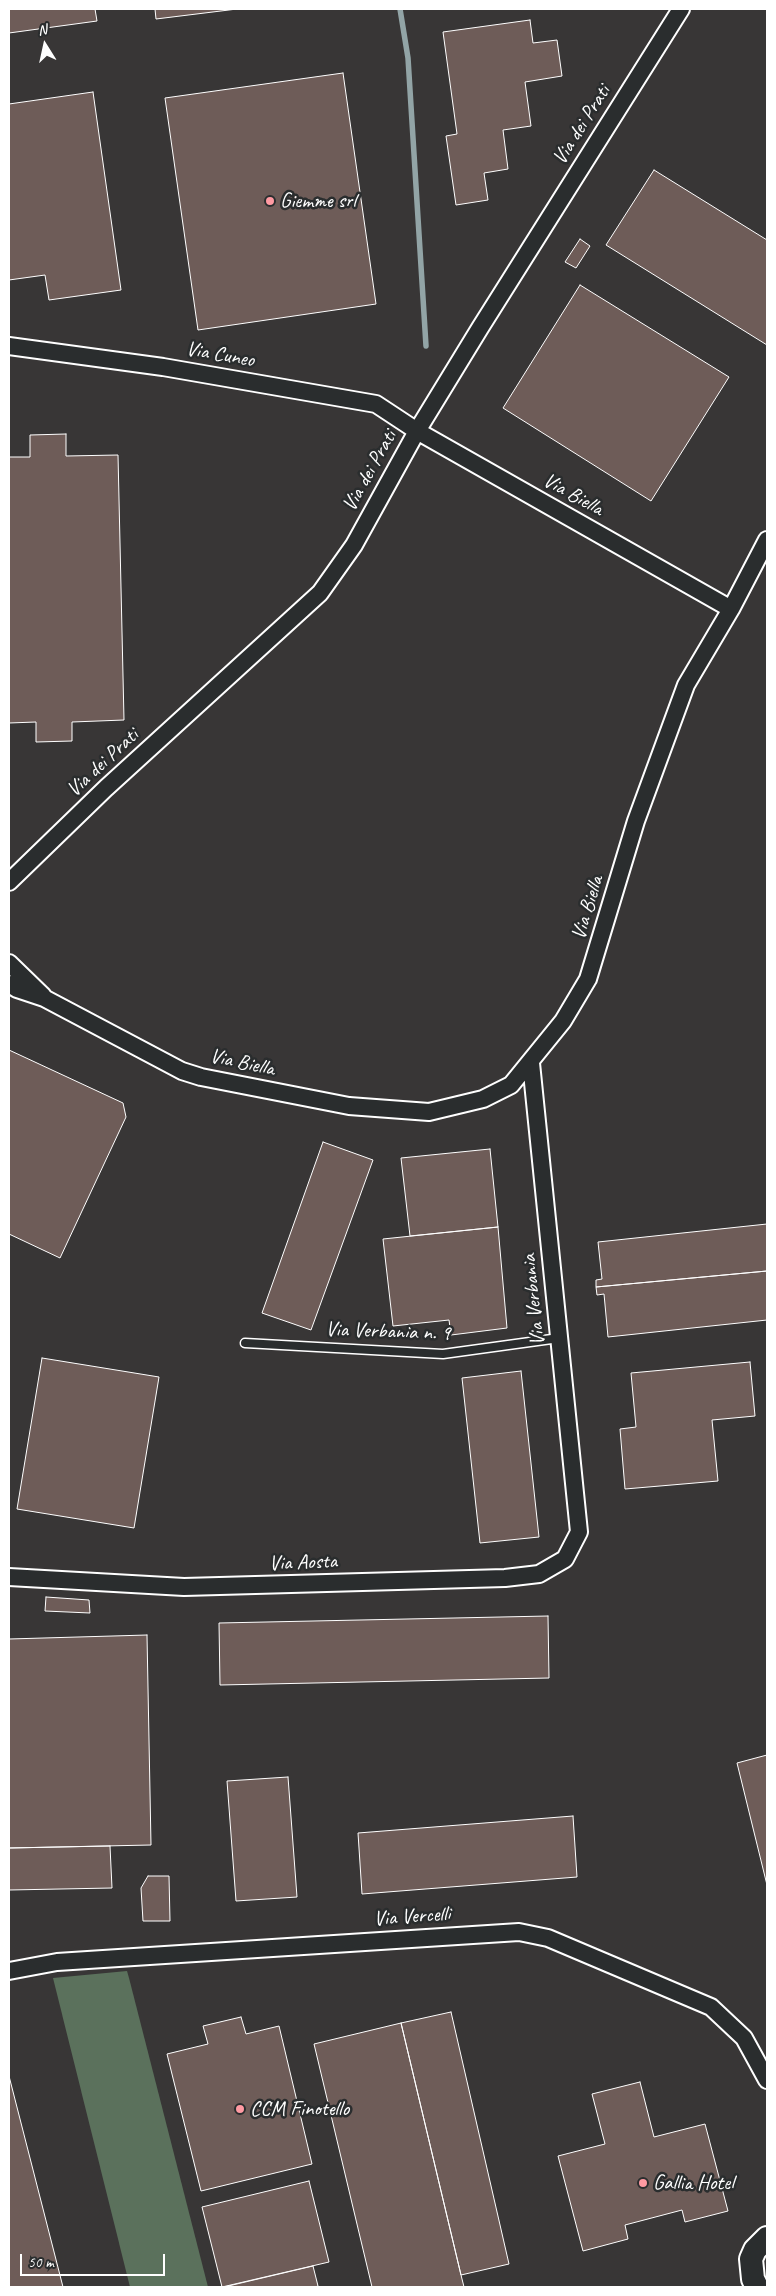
<!DOCTYPE html>
<html>
<head>
<meta charset="utf-8">
<style>
	body { margin:0 }
	#map { position:relative; width:776px; height:2296px; overflow:hidden; background:#383636; font-family:Caveat,sans-serif }
	canvas { display:block }
	.frame { position:absolute; inset:0; border:10px solid #fff; pointer-events:none }
	.north { position:absolute; left:20px; top:20px; width:50px; height:50px; -webkit-text-stroke:4px #2a2d2e; paint-order:stroke; rotate:350deg; font-size:14px; font-weight:700; line-height:20px; text-align:center; color:#fff }
	.north::after { content:''; display:block; margin:auto; width:18px; height:22px; background:#fff; clip-path:polygon(50% 0,100% 100%,50% 72%,0 100%) }
	.scale { position:absolute; left:20px; top:2254px; width:145px; height:22px; box-sizing:border-box; border:2px solid #fff; border-top:0; padding-left:6px; font-size:15px; line-height:18px; white-space:nowrap; color:#fff; -webkit-text-stroke:4px #2a2d2e; paint-order:stroke }
</style>
</head>
<body>
<div id="map">
<canvas width="776" height="2296"></canvas>
<div class="frame"></div>
<div class="north">N</div>
<div class="scale">50 m</div>
</div>
<script>
const ctx = document.querySelector('canvas').getContext('2d');
ctx.lineJoin = 'round';
function paint(path, color) {
  ctx.fillStyle = color;
  ctx.fill(path, 'evenodd');
}
function poly(rows) {
  const path = new Path2D();
  for (const r of rows) {
    path.moveTo(r[0], r[1]);
    for (let i = 2; i < r.length; i += 2) path.lineTo(r[i], r[i + 1]);
  }
  return path;
}
function trace(path, color, width, dash) {
  ctx.strokeStyle = color;
  ctx.lineWidth = width;
  ctx.lineCap = dash ? 'butt' : 'round';
  ctx.setLineDash(dash || []);
  ctx.stroke(path);
}
function drawText(font, color, halo, rows, align = 'center') {
  ctx.font = font + ' Caveat,sans-serif';
  ctx.lineWidth = 5;
  ctx.setLineDash([]);
  ctx.textBaseline = 'middle';
  ctx.strokeStyle = halo;
  ctx.fillStyle = color;
  for (const [text, x, y, turn = 0] of rows) {
    ctx.save();
    ctx.translate(x, y);
    ctx.rotate((+turn || 0) * Math.PI / 180);
    ctx.textAlign = isNaN(turn) ? turn : align;
    if (halo) ctx.strokeText(text, 0, 0);
    ctx.fillText(text, 0, 0);
    ctx.restore();
  }
}
const green = poly([
	[127,1971,129,1978,208,2287,130,2287,53,1978]
]);
const stream = poly([
	[400,9,408,58,426,346]
]);
const building = poly([
	[9,9,95,9,97,21,9,33,9,9],
	[155,9,237,9,156,19,155,9],
	[530,20,533,43,557,40,562,76,525,82,531,126,503,130,508,169,484,173,488,200,456,205,446,136,457,134,443,32,530,20],
	[343,73,376,304,198,330,165,98,343,73],
	[93,92,121,290,49,300,45,275,9,280,9,104,93,92],
	[654,170,767,240,767,345,606,245,654,170],
	[580,239,590,246,576,268,565,262,580,239],
	[580,285,729,377,651,501,503,408,580,285],
	[66,434,66,456,118,455,124,720,72,722,72,741,36,742,36,722,9,723,9,457,30,457,30,435,66,434],
	[9,1050,123,1103,126,1117,60,1258,9,1234,9,1050],
	[323,1142,373,1160,311,1330,262,1313,323,1142],
	[490,1149,498,1227,410,1236,401,1158,490,1149],
	[767,1224,767,1271,596,1287,596,1280,602,1279,598,1242,767,1224],
	[498,1227,507,1328,451,1335,449,1320,393,1326,383,1239,498,1227],
	[767,1271,767,1320,608,1337,604,1294,597,1295,596,1287,767,1271],
	[42,1358,159,1377,134,1528,17,1509,42,1358],
	[750,1362,755,1416,712,1420,718,1481,625,1489,620,1429,636,1427,631,1373,750,1362],
	[521,1371,539,1537,480,1543,462,1378,521,1371],
	[46,1597,89,1600,90,1613,45,1611,46,1597],
	[548,1616,549,1678,220,1685,219,1623,548,1616],
	[147,1635,151,1845,9,1848,9,1639,147,1635],
	[767,1755,767,1885,737,1763,767,1755],
	[288,1777,297,1897,236,1901,227,1781,288,1777],
	[573,1816,577,1877,362,1894,358,1833,573,1816],
	[110,1846,112,1888,9,1890,9,1848,110,1846],
	[148,1876,169,1876,170,1921,143,1921,141,1888,148,1876],
	[451,2012,509,2264,461,2275,401,2023,451,2012],
	[241,2017,246,2034,279,2026,312,2164,201,2191,167,2054,208,2044,203,2026,241,2017],
	[401,2023,461,2275,464,2287,372,2287,314,2044,401,2023],
	[9,2076,63,2287,9,2287,9,2076],
	[640,2082,654,2137,705,2124,728,2211,685,2222,682,2210,625,2225,628,2239,583,2251,558,2156,605,2144,592,2094,640,2082],
	[309,2181,329,2262,222,2287,202,2207,309,2181],
	[313,2266,318,2286,315,2287,224,2287,313,2266]
]);
const lane = poly([
	[245,1343,443,1354,559,1338]
]);
const street = poly([
	[9,346,163,367,376,404,417,431,731,609,686,685,636,821,588,979,563,1021,511,1085,483,1099,429,1112,349,1106,201,1077,182,1071,44,998,17,989,9,984],
	[731,609,767,540],
	[9,882,106,788,320,593,354,545,417,431,480,328,681,9],
	[9,963,43,996],
	[9,1577,184,1587,505,1578,539,1574,565,1559,579,1532,531,1063],
	[9,1971,57,1962,519,1932,548,1938,711,2007,744,2038,767,2080]
]);
const secondary = poly([
	[757,2287,753,2279,751,2259,755,2250,767,2238]
]);
const markers = [
	[270,201,5,"#ff9aa2"],
	[240,2109,5,"#ff9aa2"],
	[643,2183,5,"#ff9aa2"]
];
const streetNames = [
	["Via dei Prati",582,125,-58],
	["Via Cuneo",220,355,10],
	["Via dei Prati",370,471,-61],
	["Via Biella",573,495,29],
	["Via dei Prati",103,763,-43],
	["Via Biella",588,908,-73],
	["Via Biella",242,1063,12],
	["Via Verbania",534,1300,-96],
	["Via Verbania n. 9",388,1332,2],
	["Via Aosta",303,1563,-2],
	["Via Vercelli",412,1917,-4]
];
const poiNames = [
	["Giemme srl",280,201],
	["CCM Finotello",250,2109],
	["Gallia Hotel",653,2183]
];
paint(green, '#5b715c');
trace(stream, '#92a4a6', 5.5);
paint(building, '#6e5c58');
trace(building, '#fff', 1);
trace(lane, '#fff', 11);
trace(street, '#fff', 20);
trace(secondary, '#fff', 26);
trace(lane, '#2a2d2e', 8);
trace(street, '#2a2d2e', 16);
trace(secondary, '#2a2d2e', 22);
for (const [x, y, r, color] of markers) {
  const dot = new Path2D();
  dot.arc(x, y, r, 0, 2 * Math.PI);
  ctx.fillStyle = color;
  ctx.fill(dot);
  trace(dot, '#2a2d2e', 2);
}
drawText('21px', '#fff', '#2a2d2e', streetNames);
drawText('21px', '#fff', '#2a2d2e', poiNames, 'left');
</script>
</body>
</html>
